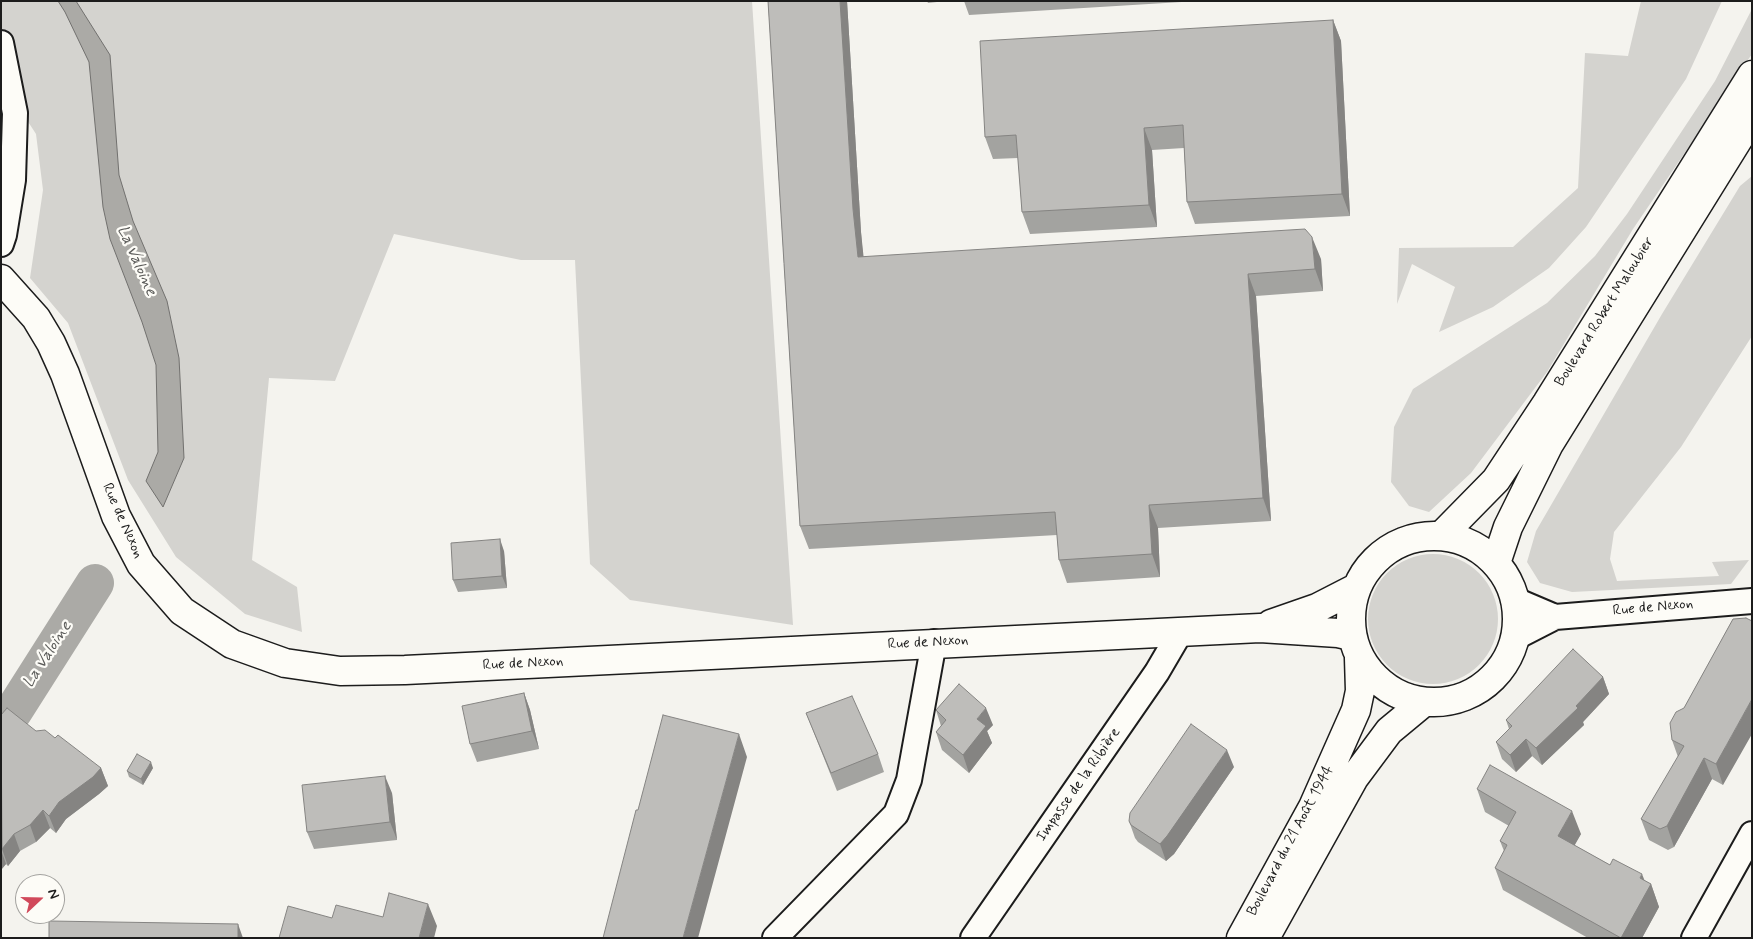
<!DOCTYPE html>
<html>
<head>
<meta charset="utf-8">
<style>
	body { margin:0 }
	#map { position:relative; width:1753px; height:939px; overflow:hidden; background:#f4f3ee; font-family:Mynerve,sans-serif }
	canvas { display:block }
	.frame { position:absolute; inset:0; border:2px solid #1c1c1c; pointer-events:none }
	.north { position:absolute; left:15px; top:874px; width:50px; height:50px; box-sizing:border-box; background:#fdfcf7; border:1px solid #a3a29f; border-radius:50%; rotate:69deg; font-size:14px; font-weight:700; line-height:20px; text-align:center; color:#1c1c1c }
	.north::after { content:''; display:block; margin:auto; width:18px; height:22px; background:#d1495b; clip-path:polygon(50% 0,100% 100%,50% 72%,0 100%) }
</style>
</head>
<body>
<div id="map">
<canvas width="1753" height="939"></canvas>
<div class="frame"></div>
<div class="north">N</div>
</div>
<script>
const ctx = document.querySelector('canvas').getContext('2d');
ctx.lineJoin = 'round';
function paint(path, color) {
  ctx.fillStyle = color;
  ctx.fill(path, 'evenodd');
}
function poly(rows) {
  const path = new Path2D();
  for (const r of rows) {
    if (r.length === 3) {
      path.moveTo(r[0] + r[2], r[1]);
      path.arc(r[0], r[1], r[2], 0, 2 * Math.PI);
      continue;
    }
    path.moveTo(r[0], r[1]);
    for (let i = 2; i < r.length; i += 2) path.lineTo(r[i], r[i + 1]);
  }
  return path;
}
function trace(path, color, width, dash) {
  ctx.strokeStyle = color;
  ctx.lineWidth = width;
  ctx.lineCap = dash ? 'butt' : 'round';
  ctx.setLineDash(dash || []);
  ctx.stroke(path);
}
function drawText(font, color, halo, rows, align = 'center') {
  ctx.font = font + ' Mynerve,sans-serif';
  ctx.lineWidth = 4.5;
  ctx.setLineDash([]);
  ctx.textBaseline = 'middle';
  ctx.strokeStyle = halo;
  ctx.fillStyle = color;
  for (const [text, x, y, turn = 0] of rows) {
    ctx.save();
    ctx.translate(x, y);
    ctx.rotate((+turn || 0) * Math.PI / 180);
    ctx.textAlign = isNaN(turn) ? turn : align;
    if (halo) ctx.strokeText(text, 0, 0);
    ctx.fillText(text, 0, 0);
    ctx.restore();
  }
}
const green = poly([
	[1,1,752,1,793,625,630,600,590,564,575,260,521,260,394,234,335,381,269,378,252,560,297,587,302,632,245,614,176,557,128,480,68,323,30,278,43,190,36,134,1,80],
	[1641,1,1722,1,1686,79,1586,227,1549,268,1493,307,1439,332,1455,287,1412,264,1397,304,1399,248,1513,247,1578,188,1585,53,1628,56],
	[1752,9,1752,54,1633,229,1547,372,1471,473,1429,512,1409,506,1391,482,1394,427,1413,389,1547,303,1595,256,1627,214,1715,81],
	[1752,176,1752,336,1681,447,1614,532,1610,559,1617,581,1719,576,1712,562,1749,560,1731,584,1572,592,1540,583,1527,562,1536,531,1662,314,1740,186],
	[1433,619,65]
]);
const water = poly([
	[58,1,76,1,110,55,119,175,133,221,167,301,179,358,184,458,163,507,146,481,158,452,156,365,142,322,110,239,103,207,89,62,65,12,58,1],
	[29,678,43,686,1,740,1,703,29,678]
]);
const river = poly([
	[1,726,13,712,95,583]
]);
const minor = poly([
	[1,43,15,113,13,180,4,235,1,244],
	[1515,600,1555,617],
	[1516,637,1555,617,1752,601],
	[775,938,896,814,909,780,934,642],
	[973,938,1157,672,1181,631],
	[1694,938,1752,834]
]);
const major = poly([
	[1,279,36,318,51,343,65,374,116,516,141,564,182,611,232,644,285,663,340,671,405,670,1260,628,1338,633,1352,636],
	[1442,535,1496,480,1547,403,1752,75],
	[1434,619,83],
	[1496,563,1508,527,1549,444,1752,117],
	[1271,624,1317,608,1356,588],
	[1241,938,1313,807,1356,710,1360,691,1359,658],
	[1265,938,1354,778,1389,731,1424,702]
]);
const wall = poly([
	[768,1,847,1,861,232,863,257,1321,259,1323,291,1256,296,1271,521,1158,528,1160,577,1067,583,1059,560,1057,535,809,549,800,526],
	[927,1,946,1,928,3],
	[964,1,1198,1,969,15],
	[1333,20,1341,41,1350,216,1195,224,1187,202,1184,148,1152,150,1157,227,1030,234,1022,212,1018,158,993,159,985,137],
	[504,551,507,588,458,592,453,580],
	[1733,619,1723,785,1712,779,1674,847,1668,850,1649,840,1641,819,1678,757,1672,740,1684,708],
	[1603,677,1609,694,1583,722,1584,725,1542,765,1532,756,1516,772,1502,759,1496,742,1509,729,1506,720],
	[524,693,530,710,539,749,477,762,470,744],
	[936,710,993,725,987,731,992,743,969,773,942,750,936,732,941,726],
	[806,713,878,754,884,772,837,791],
	[1,715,36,731,101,768,108,786,99,794,66,819,56,833,50,828,36,842,20,851,8,866,6,864,1,870],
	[1234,767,1174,854,1166,861,1138,842,1135,838,1129,821],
	[153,768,143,785,129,777,127,771],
	[1477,789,1581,834,1574,845,1610,865,1644,880,1651,884,1659,907,1642,938,1588,938,1503,890,1495,868,1504,851,1500,841,1509,826,1485,812],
	[392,793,397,840,314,849,307,832]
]);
const shadedWall = poly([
	[840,1,847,1,861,232,866,280,858,257,853,209],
	[1333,20,1341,41,1350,216,1342,194],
	[1144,128,1152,150,1157,227,1149,205],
	[1312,237,1321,259,1323,291,1315,269],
	[1248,274,1256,296,1271,521,1263,498],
	[1149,505,1158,528,1160,577,1152,554],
	[500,539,504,551,507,588,502,576],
	[1603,677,1609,694,1583,722,1584,725,1542,765,1536,748],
	[524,693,530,710,539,749,532,731],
	[1752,699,1752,734,1723,785,1716,764],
	[986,708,993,725,987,731,992,743,969,773,963,755,977,719],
	[739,734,747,757,698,938,683,938],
	[1526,739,1532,756,1516,772,1510,755],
	[1227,750,1234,767,1174,854,1166,861,1160,844],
	[1704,758,1712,779,1674,847,1667,826],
	[151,762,153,768,143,785,141,779],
	[101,768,108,786,99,794,66,819,56,833,49,816,59,802],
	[385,776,392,793,397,840,390,822],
	[43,810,50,828,36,842,30,825],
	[1572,811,1581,834,1567,859,1558,836],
	[14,834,20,851,8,866,2,849],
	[1,850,6,864,1,870],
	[1642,874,1648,889,1651,884,1659,907,1642,938,1621,938,1640,878],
	[428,904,437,926,434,938,419,938],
	[238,924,243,938,238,938]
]);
const building = poly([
	[768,1,840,1,853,209,858,257,1305,229,1312,237,1315,269,1248,274,1263,498,1149,505,1152,554,1059,560,1055,512,800,526,768,1],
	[1333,20,1342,194,1187,202,1183,125,1144,128,1149,205,1022,212,1016,135,985,137,980,41,1333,20],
	[500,539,502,576,453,580,451,543,500,539],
	[1746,618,1752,621,1752,699,1716,764,1704,758,1667,826,1660,829,1641,819,1684,746,1672,740,1670,723,1676,712,1684,708,1733,619,1746,618],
	[1573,649,1603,677,1576,706,1578,708,1536,748,1526,739,1510,755,1496,742,1512,726,1506,720,1573,649],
	[959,684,986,708,977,719,986,726,963,755,936,732,946,720,936,710,959,684],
	[524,693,532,731,470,744,462,706,524,693],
	[852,696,878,754,831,773,806,713,852,696],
	[7,708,36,731,45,730,55,738,58,735,101,768,93,777,59,802,49,816,43,810,30,825,14,834,2,849,1,715,7,708],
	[663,715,739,734,683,938,603,938,636,810,638,810,663,715],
	[1191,724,1227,750,1167,836,1160,844,1131,825,1129,821,1130,813,1191,724],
	[137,754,151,762,141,779,127,771,137,754],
	[1490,765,1572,811,1558,836,1610,865,1613,859,1642,874,1640,878,1651,884,1621,938,1495,868,1507,845,1500,841,1516,812,1477,789,1490,765],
	[385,776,390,822,307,832,302,785,385,776],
	[389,893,428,904,419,938,279,938,288,906,332,918,336,905,383,917,389,893],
	[49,921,238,924,238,938,49,938,49,921]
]);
const streetNames = [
	["Boulevard Robert Maloubier",1605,312,-58],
	["Rue de Nexon",122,521,66],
	["Rue de Nexon",1653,608,-5],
	["Rue de Nexon",928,643,-3],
	["Rue de Nexon",523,664,-3],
	["Impasse de la Ribière",1079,785,-55],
	["Boulevard du 21 Août 1944",1291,841,-62]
];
const waterNames = [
	["La Valoine",136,261,66],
	["La Valoine",48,655,-57]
];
paint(green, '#d4d3cf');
paint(water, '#abaaa6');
trace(water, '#72716f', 1);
trace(river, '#abaaa6', 38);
trace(minor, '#1c1c1c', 28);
trace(major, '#1c1c1c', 31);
trace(minor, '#fdfcf7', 24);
trace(major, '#fdfcf7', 28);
paint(wall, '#a3a3a0');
paint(shadedWall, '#858482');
paint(building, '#bebdba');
trace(building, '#858482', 1);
drawText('15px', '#1c1c1c', '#fdfcf7', streetNames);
drawText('italic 16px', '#5c5c5a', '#fdfcf7', waterNames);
</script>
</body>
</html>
